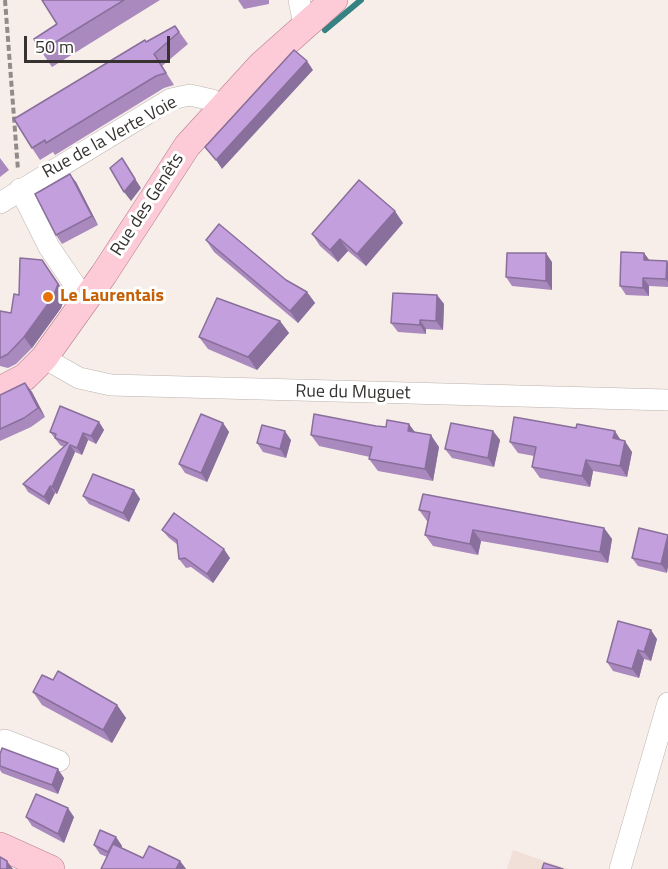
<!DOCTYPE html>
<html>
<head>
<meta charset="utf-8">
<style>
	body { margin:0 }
	#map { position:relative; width:668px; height:869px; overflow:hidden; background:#f7eee9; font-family:"Titillium Web",sans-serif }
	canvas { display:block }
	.scale { position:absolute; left:24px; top:36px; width:146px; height:27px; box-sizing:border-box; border:3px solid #353230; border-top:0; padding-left:8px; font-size:18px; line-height:21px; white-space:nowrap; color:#353230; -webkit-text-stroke:4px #fff; paint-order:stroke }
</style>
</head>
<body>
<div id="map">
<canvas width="668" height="869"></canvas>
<div class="scale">50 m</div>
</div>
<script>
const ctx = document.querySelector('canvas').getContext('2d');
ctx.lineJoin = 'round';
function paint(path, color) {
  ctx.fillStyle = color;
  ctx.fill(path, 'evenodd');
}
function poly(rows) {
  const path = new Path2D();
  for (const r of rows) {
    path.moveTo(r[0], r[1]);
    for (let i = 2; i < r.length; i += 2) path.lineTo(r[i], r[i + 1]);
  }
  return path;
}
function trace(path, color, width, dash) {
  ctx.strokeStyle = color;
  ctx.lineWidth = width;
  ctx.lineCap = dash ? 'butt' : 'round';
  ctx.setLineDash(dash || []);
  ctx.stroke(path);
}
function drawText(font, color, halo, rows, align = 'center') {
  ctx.font = font + ' "Titillium Web",sans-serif';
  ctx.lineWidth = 6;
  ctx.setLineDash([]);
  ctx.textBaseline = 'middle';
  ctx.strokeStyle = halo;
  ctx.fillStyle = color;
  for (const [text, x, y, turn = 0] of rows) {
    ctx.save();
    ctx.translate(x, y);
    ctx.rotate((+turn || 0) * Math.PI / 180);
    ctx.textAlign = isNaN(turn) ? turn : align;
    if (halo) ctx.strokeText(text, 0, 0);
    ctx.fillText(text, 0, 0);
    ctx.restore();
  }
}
const built = poly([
	[513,850,568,869,507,869]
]);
const stream = poly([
	[325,30,361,0]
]);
const path = poly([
	[5,0,18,170]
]);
const minor = poly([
	[299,0,304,24],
	[20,189,49,247,85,300],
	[0,203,171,99,190,95,212,100,224,107],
	[44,358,79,378,111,385,668,400],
	[0,742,5,740,59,761],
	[620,869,668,703]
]);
const major = poly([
	[0,390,25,377,44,358,104,274,187,146,261,65,334,0],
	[0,846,51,869]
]);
const wall = poly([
	[42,0,160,0,52,67,41,51,57,24],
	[238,0,269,0,269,4,244,9],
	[175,26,188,44,162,66,174,85,164,88,55,155,53,152,40,160,32,148,147,42],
	[0,158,9,170,0,177],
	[76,182,98,225,62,244,56,235],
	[403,223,366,266,348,251,338,262,320,246,312,234],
	[206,240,286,280,307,292,315,303,298,323,214,252],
	[644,253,649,260,668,263,668,287,649,286,649,296,626,295,620,286],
	[552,262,552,290,512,286,506,277],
	[66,294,61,308,32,348,16,364,8,368,0,366,0,311,11,313,19,295],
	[437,295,444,304,443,330,426,329,426,334,398,332,391,323],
	[280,321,289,333,257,370,208,349,199,337],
	[25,383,32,392,45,417,31,427,0,441,0,395],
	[99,422,104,430,96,444,88,440,82,455,75,452,57,494,55,493,49,505,28,492,23,484,64,447,60,445,50,432],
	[223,423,229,432,207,482,185,473,179,464],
	[376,426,415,432,439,447,433,481,378,471,369,459,370,457,319,446,311,435],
	[493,431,500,440,494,467,452,458,445,449],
	[291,440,286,458,263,452,257,443],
	[621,440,632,452,627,477,593,471,590,487,540,478,532,467,534,456,518,453,510,442],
	[134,490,140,499,129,522,89,504,83,496],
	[419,510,604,528,612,539,608,563,481,541,478,555,433,546,425,535,428,521,427,521],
	[639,528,667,573,638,566,632,558],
	[162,530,230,558,213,583,191,567,186,568,179,559,178,545,169,538],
	[657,639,651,661,644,659,639,678,613,671,607,662],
	[53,680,117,705,126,718,112,743,42,705,33,692],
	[0,766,64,778,58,794,2,773,0,770],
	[26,817,74,817,64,843,32,826],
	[116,837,122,846,121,848,143,858,180,861,186,869,101,869,107,857,100,854,94,845]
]);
const shadedWall = poly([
	[307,61,313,70,222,169,216,160],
	[122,158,141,188,131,201,124,192],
	[70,174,76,182,98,225,92,216],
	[395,211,403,223,366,266,357,254],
	[340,239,348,251,338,262,330,250],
	[546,253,552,262,552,290,546,281],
	[644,253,650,261,644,260],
	[42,260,66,294,61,308,32,348,24,337],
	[667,261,668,263,668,282,666,279],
	[643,278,649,286,649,296,643,288],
	[307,292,315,303,298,323,290,311],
	[437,295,444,304,443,330,436,321],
	[420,320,426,329,426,334,420,325],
	[280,321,289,333,257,370,248,357],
	[25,383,32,392,45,417,38,408],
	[99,422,104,430,96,444,91,436],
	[223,423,229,432,207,482,201,473],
	[409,424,418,436,408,431],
	[285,431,291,440,286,458,280,449],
	[493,431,500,440,494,467,488,458],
	[615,431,622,442,613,438],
	[83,433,88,440,82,455,77,448],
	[431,435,439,447,433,481,425,469],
	[625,441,632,452,627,477,620,466],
	[70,445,75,452,57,494,52,487],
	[586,460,593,471,590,487,582,476],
	[50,486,55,493,49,505,44,497],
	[134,490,140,499,129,522,123,513],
	[604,528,612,539,608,563,600,552],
	[473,530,481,541,478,555,470,544],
	[668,535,668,567,667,573,661,564],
	[224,549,230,558,213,583,207,574],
	[651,630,657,639,651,661,644,652],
	[638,650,644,659,639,678,632,669],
	[117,705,126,718,112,743,103,730],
	[58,769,64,778,58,794,52,785],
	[68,808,74,817,64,843,58,834],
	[116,837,122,846,115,861,108,852],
	[7,861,13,869,7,869],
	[180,861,186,869,176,869]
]);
const building = poly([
	[42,0,124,0,41,51,34,39,57,24,42,0],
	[175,26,179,32,154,54,166,73,156,76,46,143,45,140,32,148,14,119,145,40,146,42,175,26],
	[294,50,307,61,216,160,205,147,294,50],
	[122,158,135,179,124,192,110,168,122,158],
	[70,174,92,216,56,235,35,194,70,174],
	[359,180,395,211,357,254,340,239,330,250,312,234,359,180],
	[219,224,286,280,307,292,290,311,206,240,219,224],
	[621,252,644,253,644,260,667,261,666,279,643,278,643,288,620,286,621,252],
	[507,253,546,253,546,281,506,277,507,253],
	[20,258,42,260,58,284,53,297,24,337,8,354,0,358,0,311,11,313,14,294,19,295,20,258],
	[393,293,437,295,436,321,420,320,420,325,391,323,393,293],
	[217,298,280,321,248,357,199,337,217,298],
	[25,383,38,408,24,418,0,429,0,395,25,383],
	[60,406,99,422,91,436,83,433,77,448,70,445,52,487,50,486,44,497,23,484,68,443,55,438,56,434,50,432,60,406],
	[201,414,223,423,201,473,179,464,201,414],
	[314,414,376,426,386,427,387,420,409,424,408,431,431,435,425,469,369,459,372,447,311,435,314,414],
	[514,417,576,428,577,424,615,431,613,438,625,441,620,466,586,460,582,476,532,467,536,447,510,442,514,417],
	[451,423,493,431,488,458,445,449,451,423],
	[262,425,285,431,280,449,257,443,262,425],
	[93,474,134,490,123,513,83,496,93,474],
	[423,494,604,528,600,552,473,530,470,544,425,535,430,512,419,510,423,494],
	[174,513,224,549,207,574,185,558,179,559,177,540,162,530,174,513],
	[639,528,668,535,661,564,632,558,639,528],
	[618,621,651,630,644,652,638,650,632,669,607,662,618,621],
	[58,671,117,705,103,730,33,692,42,675,53,680,58,671],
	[2,748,58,769,52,785,0,766,0,754,2,748],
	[36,794,68,808,58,834,26,817,36,794],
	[100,830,116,837,108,852,94,845,100,830],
	[113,844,143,858,149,846,180,861,176,869,101,869,113,844],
	[0,857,7,861,7,869,0,869,0,857],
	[544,863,563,869,542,869,544,863]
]);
const markers = [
	[48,297,6,"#e8710a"]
];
const streetNames = [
	["Rue de la Verte Voie",110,138,-29],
	["Rue des Genêts",148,205,-57],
	["Rue du Muguet",353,393,1]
];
const foodNames = [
	["Le Laurentais",60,297]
];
paint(built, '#f1e0d8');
trace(stream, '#368182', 6);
trace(minor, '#bbb3af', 22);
trace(major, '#b67e8c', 28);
trace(path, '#928c89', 4, [6, 3]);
trace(minor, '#fff', 21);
trace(major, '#fdcad7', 27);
paint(wall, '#a989be');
paint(shadedWall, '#896f9b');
paint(building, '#c49fdd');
trace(building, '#896f9b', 1.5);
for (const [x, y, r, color] of markers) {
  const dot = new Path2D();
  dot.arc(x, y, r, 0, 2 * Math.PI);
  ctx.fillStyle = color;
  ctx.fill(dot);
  trace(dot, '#fff', 2);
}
drawText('18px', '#353230', '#fff', streetNames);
drawText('bold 18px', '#c56008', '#fff', foodNames, 'left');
</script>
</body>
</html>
